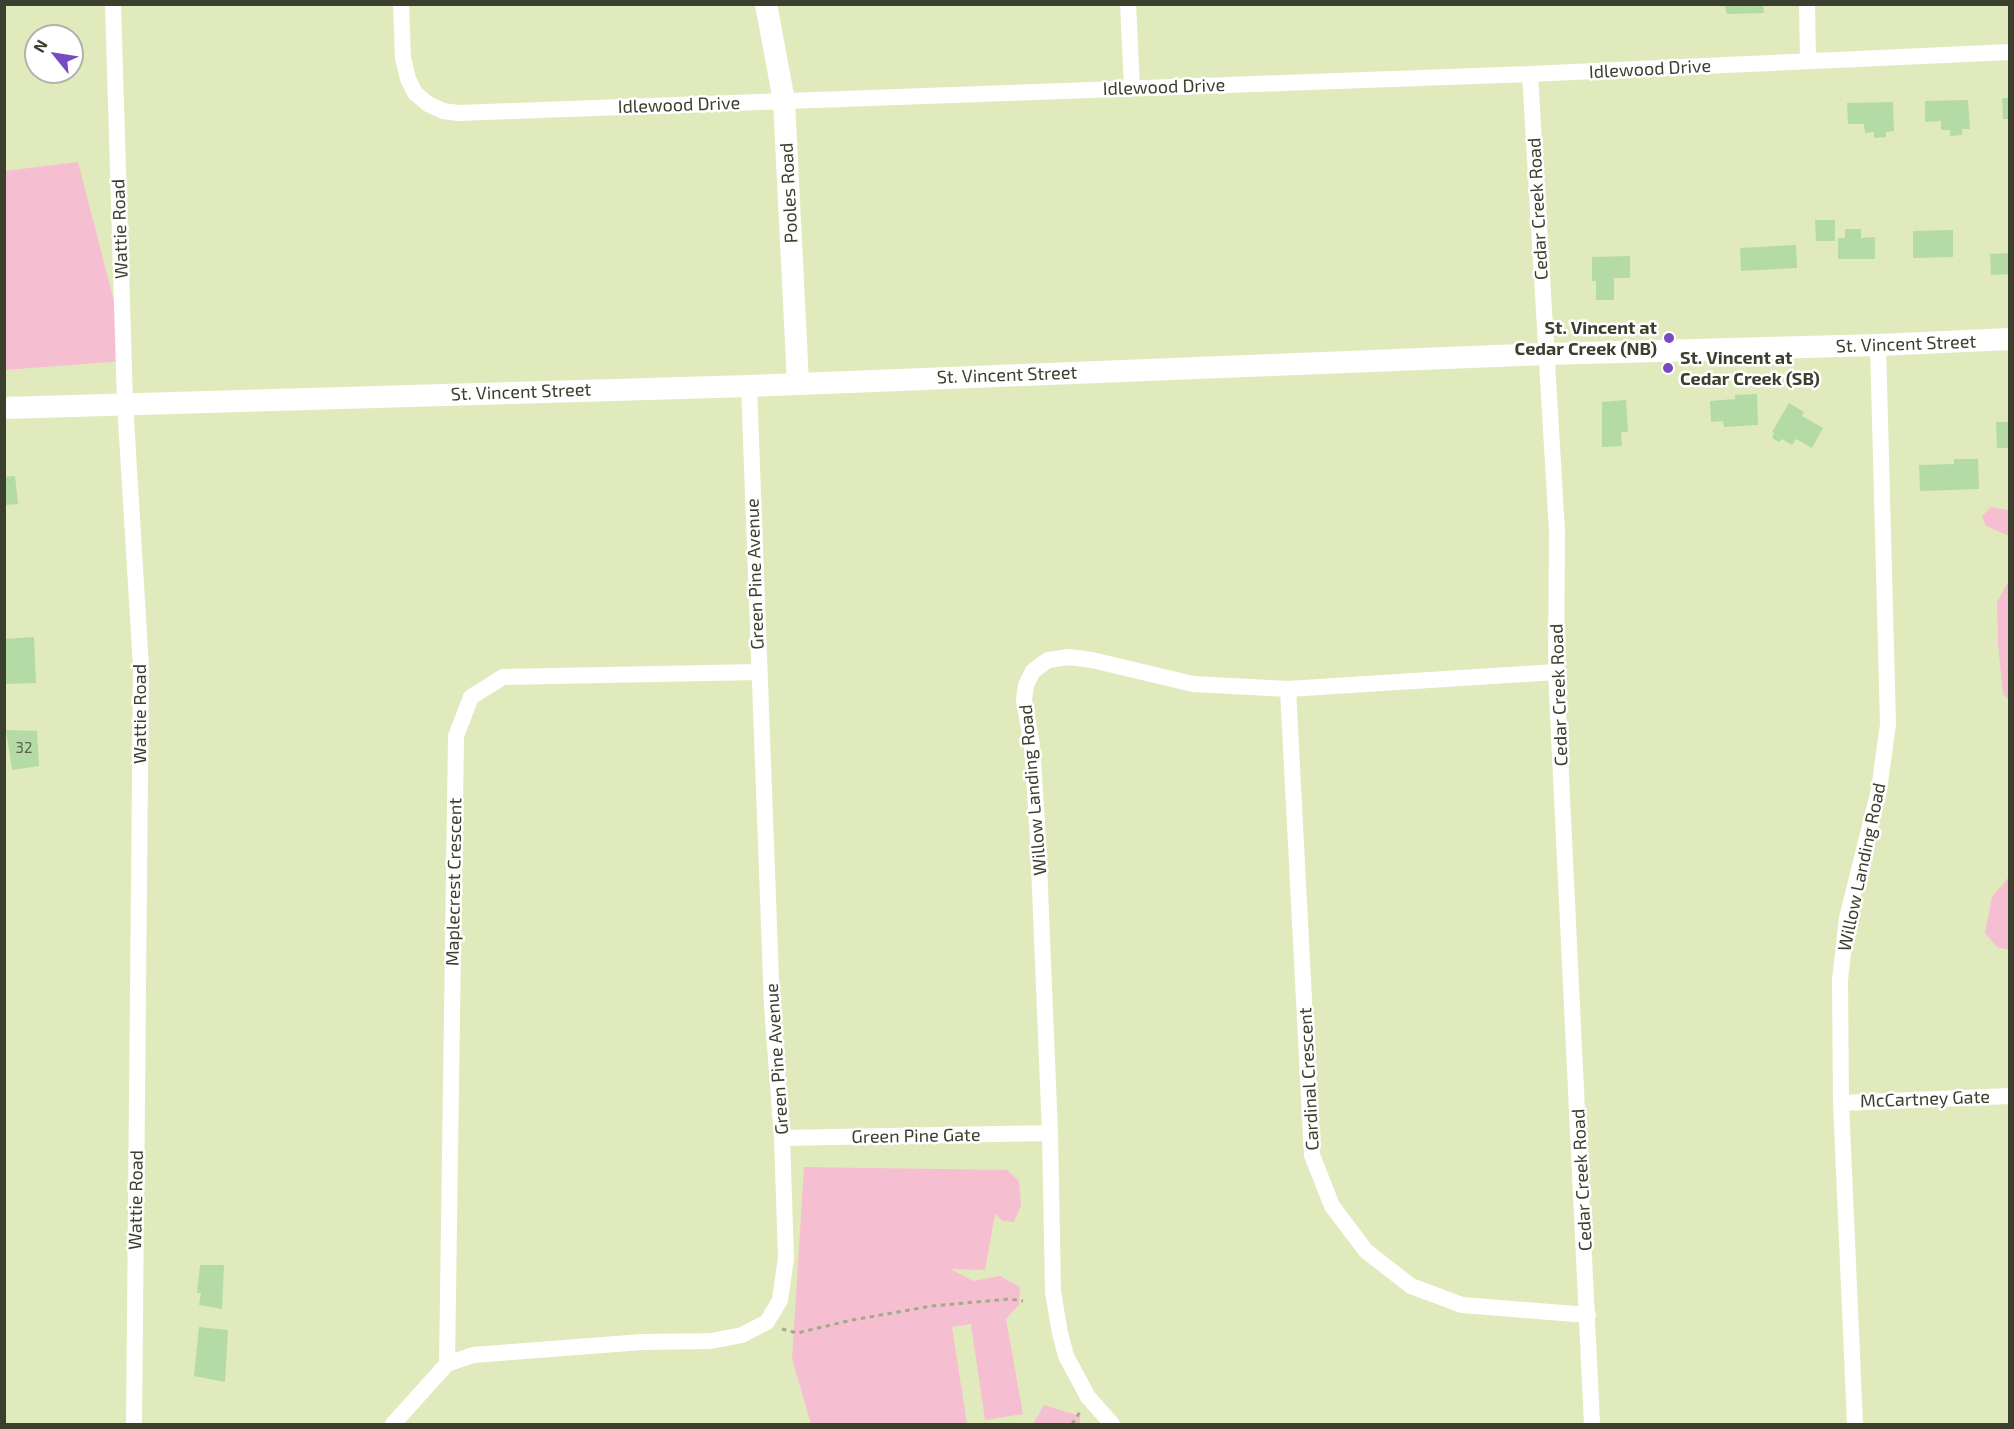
<!DOCTYPE html>
<html>
<head>
<meta charset="utf-8">
<style>
	body { margin:0 }
	#map { position:relative; width:2014px; height:1429px; overflow:hidden; background:#e1eabc; font-family:"Exo 2",sans-serif }
	canvas { display:block }
	.frame { position:absolute; inset:0; border:6px solid #3b3f2d; pointer-events:none }
	.north { position:absolute; left:24px; top:24px; width:60px; height:60px; box-sizing:border-box; background:#fff; border:2px solid #b1b2ab; border-radius:50%; rotate:300deg; font-size:16px; font-weight:700; line-height:24px; text-align:center; color:#3b3f2d }
	.north::after { content:''; display:block; margin:auto; width:21px; height:27px; background:#774ac3; clip-path:polygon(50% 0,100% 100%,50% 72%,0 100%) }
</style>
</head>
<body>
<div id="map">
<canvas width="2014" height="1429"></canvas>
<div class="frame"></div>
<div class="north">N</div>
</div>
<script>
const ctx = document.querySelector('canvas').getContext('2d');
ctx.lineJoin = 'round';
function paint(path, color) {
  ctx.fillStyle = color;
  ctx.fill(path, 'evenodd');
}
function poly(rows) {
  const path = new Path2D();
  for (const r of rows) {
    path.moveTo(r[0], r[1]);
    for (let i = 2; i < r.length; i += 2) path.lineTo(r[i], r[i + 1]);
  }
  return path;
}
function trace(path, color, width, dash) {
  ctx.strokeStyle = color;
  ctx.lineWidth = width;
  ctx.lineCap = dash ? 'butt' : 'round';
  ctx.setLineDash(dash || []);
  ctx.stroke(path);
}
function drawText(font, color, halo, rows, align = 'center') {
  ctx.font = font + ' "Exo 2",sans-serif';
  ctx.lineWidth = 5;
  ctx.setLineDash([]);
  ctx.textBaseline = 'middle';
  ctx.strokeStyle = halo;
  ctx.fillStyle = color;
  for (const [text, x, y, turn = 0] of rows) {
    ctx.save();
    ctx.translate(x, y);
    ctx.rotate((+turn || 0) * Math.PI / 180);
    ctx.textAlign = isNaN(turn) ? turn : align;
    if (halo) ctx.strokeText(text, 0, 0);
    ctx.fillText(text, 0, 0);
    ctx.restore();
  }
}
const green = poly([
	[78,162,117,313,124,361,5,370,5,171],
	[1991,507,2009,510,2009,536,1986,526,1982,516],
	[2009,580,2009,700,2003,694,1998,644,1997,602],
	[2009,877,2009,950,1997,947,1985,933,1992,897],
	[804,1167,1007,1170,1019,1181,1021,1205,1014,1222,1003,1221,995,1214,985,1270,950,1269,973,1281,1000,1276,1020,1287,1019,1305,1006,1319,1023,1414,985,1420,971,1324,952,1327,967,1424,811,1424,792,1359],
	[1044,1405,1080,1416,1080,1424,1033,1424]
]);
const building = poly([
	[1725,4,1763,4,1764,13,1728,14,1726,12],
	[2002,98,2010,98,2010,119,2003,119],
	[1968,100,1970,129,1962,129,1962,135,1950,136,1950,130,1941,130,1941,121,1925,122,1925,101],
	[1893,102,1894,131,1886,132,1886,137,1874,138,1874,132,1865,133,1864,124,1848,124,1847,103],
	[1815,220,1835,220,1835,241,1816,241],
	[1845,229,1861,229,1861,238,1875,237,1875,259,1838,259,1838,238,1845,238],
	[1953,230,1953,257,1913,258,1913,231],
	[1796,245,1797,268,1741,271,1740,248],
	[2010,253,2010,274,1991,275,1990,254],
	[1630,256,1630,278,1614,278,1614,300,1596,300,1596,281,1592,281,1592,257],
	[1757,394,1758,425,1724,427,1723,421,1711,422,1710,401,1735,399,1735,395],
	[1626,400,1628,432,1621,432,1622,446,1602,447,1602,402],
	[1789,403,1804,412,1802,416,1823,428,1812,448,1796,439,1792,445,1782,439,1779,442,1772,438,1774,433,1772,432],
	[1996,422,2010,422,2010,448,1997,448],
	[1954,459,1978,459,1979,489,1920,491,1919,465,1954,464],
	[15,476,18,504,4,505,4,477],
	[34,637,36,683,4,684,4,639],
	[6,730,37,731,39,766,12,770],
	[200,1265,224,1265,222,1309,199,1305,201,1293,197,1293],
	[199,1327,228,1330,225,1382,194,1376]
]);
const path = poly([
	[782,1329,797,1333,852,1320,932,1306,1009,1299,1023,1301],
	[1072,1424,1080,1412]
]);
const street = poly([
	[113,4,125,403,141,667,134,1424],
	[401,4,403,58,408,79,415,93,428,104,443,111,458,113,1530,74,2010,52],
	[1128,4,1132,88],
	[1807,4,1808,61],
	[1530,74,1557,531,1556,672,1592,1424],
	[1288,689,1312,1155,1332,1206,1366,1251,1411,1286,1462,1305,1588,1315],
	[1841,1103,2010,1096],
	[782,1138,1050,1133],
	[447,1364,456,736,471,697,503,677,759,672],
	[393,1424,447,1364,473,1355,642,1342,711,1341,742,1335,767,1322,780,1300,786,1258,782,1138,772,1006,749,386],
	[1112,1424,1088,1397,1066,1356,1060,1333,1053,1292,1050,1133,1038,840,1032,745,1024,700,1026,685,1033,671,1048,660,1069,657,1092,660,1193,684,1288,689,1556,672],
	[1855,1424,1841,1103,1840,980,1847,918,1879,790,1888,724,1878,345]
]);
const secondary = poly([
	[766,4,784,101,798,383],
	[4,408,749,386,1546,354,1878,345,2010,339]
]);
const markers = [
	[1669,338,6,"#774ac3"],
	[1668,368,6,"#774ac3"]
];
const numberNames = [
	["32",24,748]
];
const streetNames = [
	["Idlewood Drive",1650,69,-3],
	["Idlewood Drive",1164,87,-2],
	["Idlewood Drive",679,105,-2],
	["Pooles Road",789,193,-93],
	["Cedar Creek Road",1538,209,-93],
	["Wattie Road",120,229,-92],
	["St. Vincent Street",1906,344,-2],
	["St. Vincent Street",1007,375,-2],
	["St. Vincent Street",521,392,-2],
	["Green Pine Avenue",755,574,-92],
	["Cedar Creek Road",1559,695,-92],
	["Wattie Road",140,714,-90],
	["Willow Landing Road",1033,790,-95],
	["Willow Landing Road",1862,867,-78],
	["Maplecrest Crescent",454,882,-89],
	["Green Pine Avenue",777,1059,-94],
	["Cardinal Crescent",1309,1079,-93],
	["McCartney Gate",1925,1099,-2],
	["Green Pine Gate",916,1136,-1],
	["Cedar Creek Road",1582,1180,-93],
	["Wattie Road",136,1200,-89]
];
const poiNames = [
	["St. Vincent at",1657,328],
	["Cedar Creek (NB)",1657,349],
	["St. Vincent at",1680,358,"left"],
	["Cedar Creek (SB)",1680,379,"left"]
];
paint(green, '#f6bfd1');
paint(building, '#b4daa5');
trace(path, '#a3aa87', 3, [4.5, 4.5]);
trace(street, '#fff', 16);
trace(secondary, '#fff', 22);
for (const [x, y, r, color] of markers) {
  const dot = new Path2D();
  dot.arc(x, y, r, 0, 2 * Math.PI);
  ctx.fillStyle = color;
  ctx.fill(dot);
  trace(dot, '#fff', 2);
}
drawText('15px', '#59664b', null, numberNames);
drawText('18px', '#3b3f2d', '#fff', streetNames);
drawText('bold 18px', '#3b3f2d', '#fff', poiNames, 'right');
</script>
</body>
</html>
